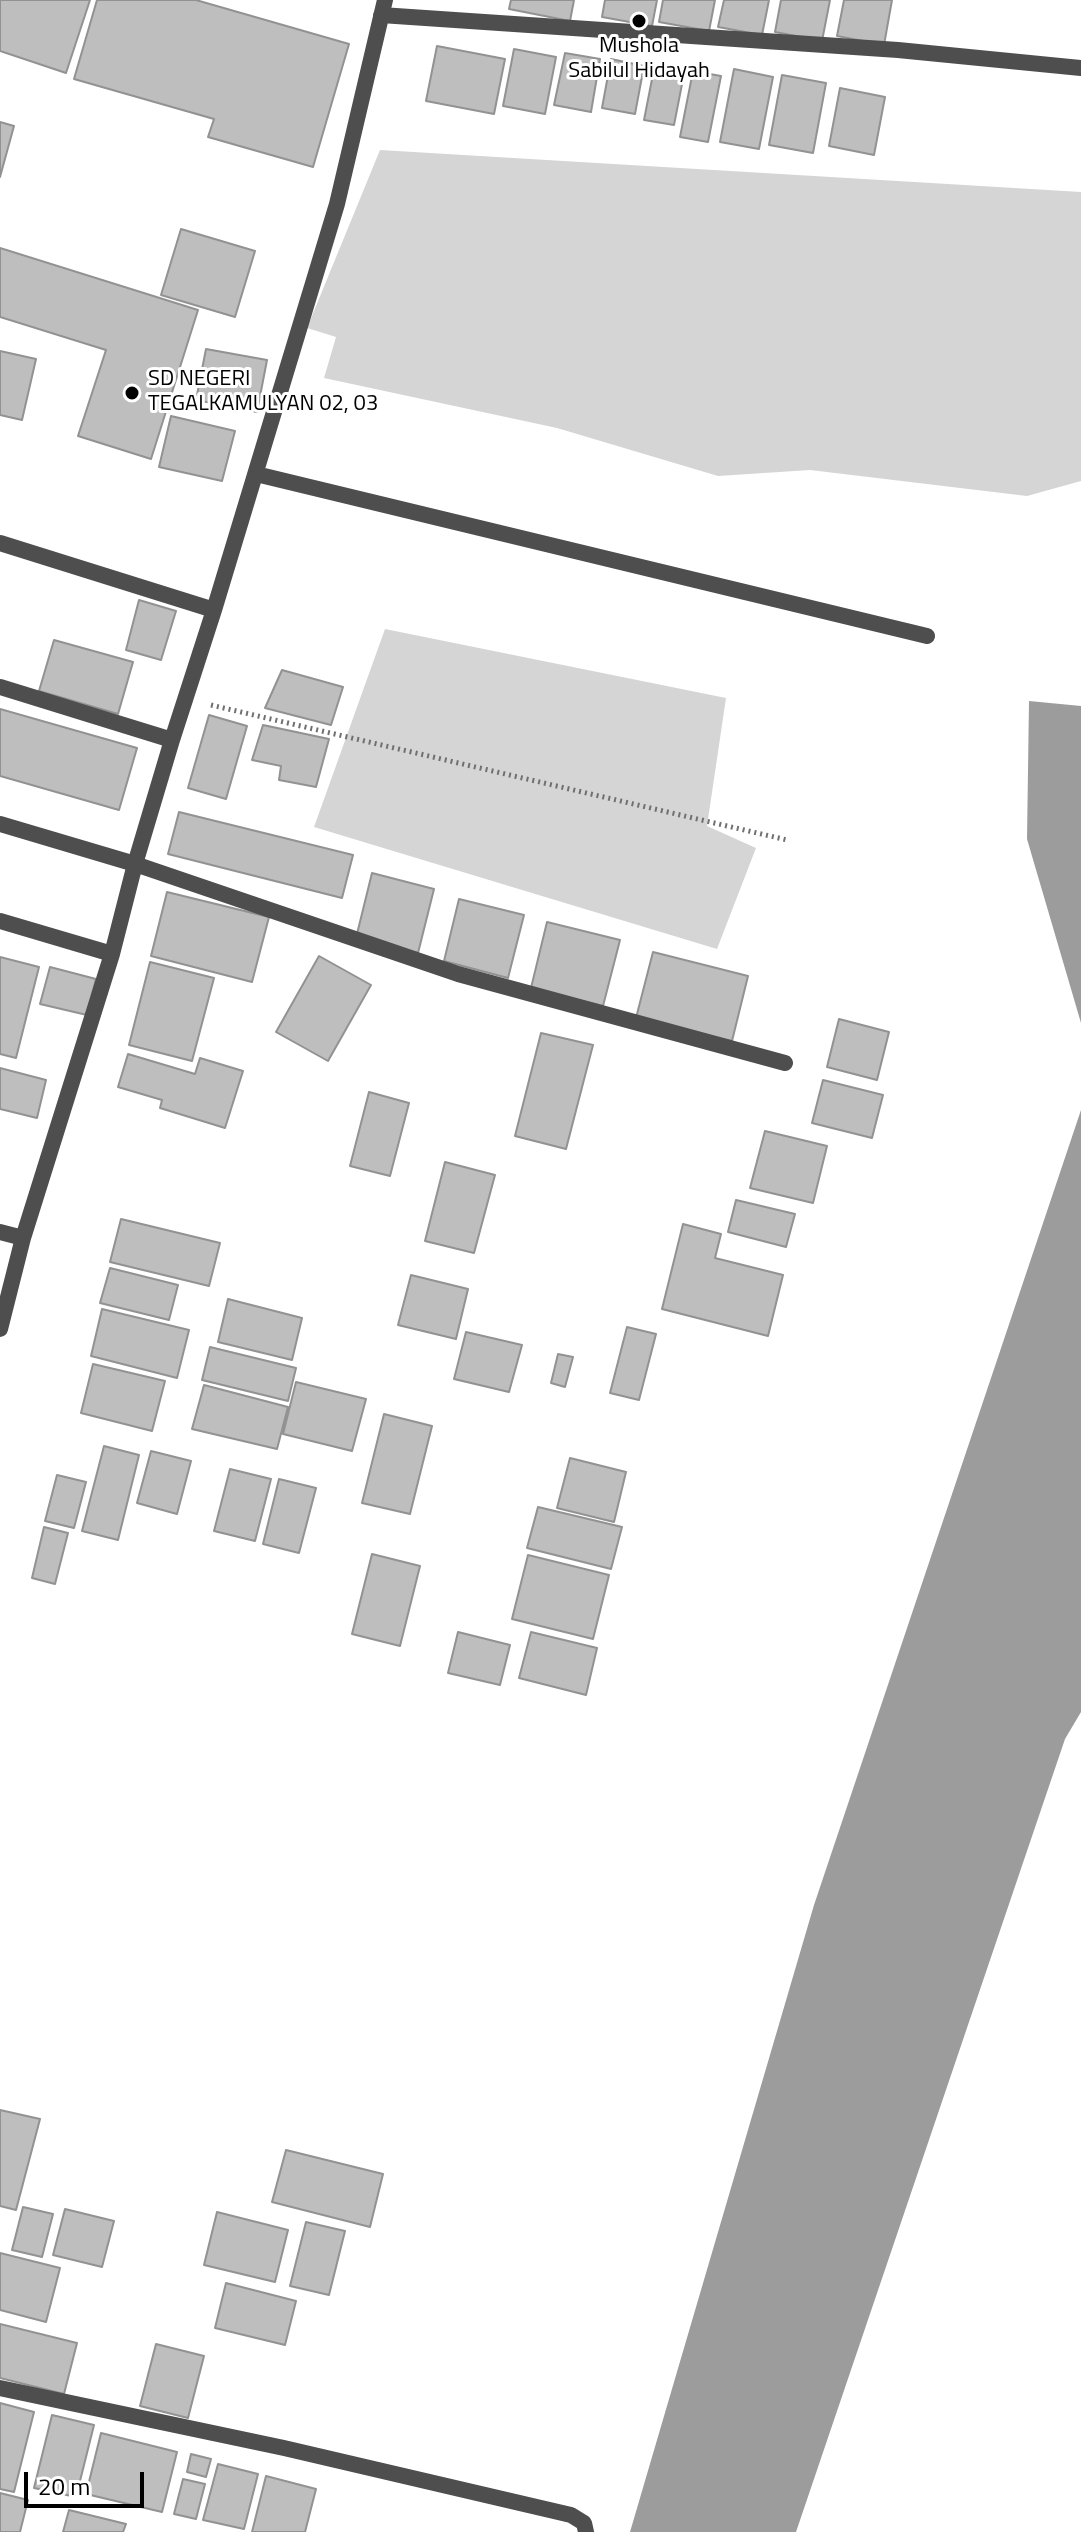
<!DOCTYPE html>
<html>
<head>
<meta charset="utf-8">
<style>
	body { margin:0 }
	#map { position:relative; width:1081px; height:2532px; overflow:hidden; background:#fff; font-family:"Titillium Web",sans-serif }
	canvas { display:block }
	.scale { position:absolute; left:24px; top:2472px; width:120px; height:36px; box-sizing:border-box; border:4px solid #000; border-top:0; padding-left:10px; font-size:24px; line-height:28px; white-space:nowrap; color:#000; -webkit-text-stroke:6px #fff; paint-order:stroke }
</style>
</head>
<body>
<div id="map">
<canvas width="1081" height="2532"></canvas>
<div class="scale">20 m</div>
</div>
<script>
const ctx = document.querySelector('canvas').getContext('2d');
ctx.lineJoin = 'round';
function paint(path, color) {
  ctx.fillStyle = color;
  ctx.fill(path, 'evenodd');
}
function poly(rows) {
  const path = new Path2D();
  for (const r of rows) {
    path.moveTo(r[0], r[1]);
    for (let i = 2; i < r.length; i += 2) path.lineTo(r[i], r[i + 1]);
  }
  return path;
}
function trace(path, color, width, dash) {
  ctx.strokeStyle = color;
  ctx.lineWidth = width;
  ctx.lineCap = dash ? 'butt' : 'round';
  ctx.setLineDash(dash || []);
  ctx.stroke(path);
}
function drawText(font, color, halo, rows, align = 'center') {
  ctx.font = font + ' "Titillium Web",sans-serif';
  ctx.lineWidth = 6;
  ctx.setLineDash([]);
  ctx.textBaseline = 'middle';
  ctx.strokeStyle = halo;
  ctx.fillStyle = color;
  for (const [text, x, y, turn = 0] of rows) {
    ctx.save();
    ctx.translate(x, y);
    ctx.rotate((+turn || 0) * Math.PI / 180);
    ctx.textAlign = isNaN(turn) ? turn : align;
    if (halo) ctx.strokeText(text, 0, 0);
    ctx.fillText(text, 0, 0);
    ctx.restore();
  }
}
const green = poly([
	[380,150,1081,192,1081,481,1027,496,810,470,718,476,557,428,324,378,336,337,307,328],
	[385,629,726,698,707,826,756,848,717,949,314,827]
]);
const water = poly([
	[1029,701,1081,706,1081,1023,1027,839],
	[1081,1110,1081,1712,1065,1739,796,2532,630,2532,814,1905]
]);
const building = poly([
	[0,0,90,0,66,73,0,51,0,0],
	[97,0,196,0,349,44,313,167,208,137,214,119,74,79,97,0],
	[511,0,574,0,570,21,509,9,511,0],
	[605,0,657,0,652,26,602,17,605,0],
	[663,0,715,0,709,31,659,22,663,0],
	[724,0,769,0,762,35,718,27,724,0],
	[781,0,830,0,822,41,775,32,781,0],
	[844,0,892,0,884,45,837,36,844,0],
	[437,46,505,59,494,114,426,101,437,46],
	[514,49,556,57,545,114,503,106,514,49],
	[565,53,600,59,591,112,554,105,565,53],
	[611,59,644,66,635,114,602,108,611,59],
	[654,69,684,74,674,125,644,120,654,69],
	[734,69,773,77,759,149,720,142,734,69],
	[693,71,721,76,708,142,680,137,693,71],
	[782,75,826,83,813,153,769,145,782,75],
	[840,88,885,97,874,155,829,146,840,88],
	[0,122,14,126,0,177,0,122],
	[181,229,255,251,235,317,161,295,181,229],
	[0,248,198,310,151,459,78,436,106,350,0,317,0,248],
	[206,349,267,360,257,412,196,400,206,349],
	[0,351,36,359,22,420,0,415,0,351],
	[171,416,235,431,222,481,159,467,171,416],
	[139,600,176,611,161,660,126,650,139,600],
	[54,640,133,662,118,714,39,691,54,640],
	[282,670,343,687,331,725,265,708,282,670],
	[0,709,137,748,119,810,0,776,0,709],
	[209,715,247,726,226,799,188,788,209,715],
	[263,725,329,739,316,787,279,780,281,766,252,760,263,725],
	[179,812,353,855,342,898,168,854,179,812],
	[372,873,434,889,418,953,356,938,372,873],
	[167,892,269,917,252,982,151,956,167,892],
	[459,899,524,915,508,978,444,961,459,899],
	[547,922,620,940,603,1006,531,988,547,922],
	[653,952,748,976,732,1041,636,1018,653,952],
	[319,956,371,985,328,1061,276,1032,319,956],
	[0,957,39,967,16,1058,0,1054,0,957],
	[150,962,214,978,192,1061,129,1045,150,962],
	[50,967,96,979,87,1015,40,1004,50,967],
	[839,1019,889,1032,877,1080,827,1067,839,1019],
	[541,1033,593,1045,566,1149,515,1136,541,1033],
	[128,1054,195,1074,200,1058,243,1071,225,1128,160,1108,162,1100,118,1087,128,1054],
	[0,1068,46,1080,37,1118,0,1109,0,1068],
	[823,1080,883,1095,872,1138,812,1123,823,1080],
	[369,1092,409,1103,390,1176,350,1166,369,1092],
	[765,1131,827,1146,813,1203,750,1188,765,1131],
	[445,1162,495,1175,474,1253,425,1241,445,1162],
	[736,1200,795,1214,786,1247,728,1232,736,1200],
	[121,1219,220,1243,209,1286,110,1262,121,1219],
	[683,1224,721,1234,715,1258,783,1275,768,1336,662,1309,683,1224],
	[110,1268,178,1285,169,1320,100,1303,110,1268],
	[411,1275,468,1289,456,1339,398,1325,411,1275],
	[228,1299,302,1318,292,1360,218,1342,228,1299],
	[102,1309,189,1330,177,1378,91,1356,102,1309],
	[627,1327,656,1334,639,1400,610,1393,627,1327],
	[466,1332,522,1345,509,1392,454,1379,466,1332],
	[210,1347,296,1368,288,1401,202,1380,210,1347],
	[558,1354,573,1357,565,1387,551,1383,558,1354],
	[93,1364,165,1381,152,1431,81,1413,93,1364],
	[296,1382,366,1399,352,1451,283,1434,296,1382],
	[204,1385,288,1407,277,1449,192,1429,204,1385],
	[384,1414,432,1426,410,1514,362,1503,384,1414],
	[104,1446,139,1455,118,1540,82,1531,104,1446],
	[151,1451,191,1461,177,1514,137,1503,151,1451],
	[570,1458,626,1472,614,1522,557,1508,570,1458],
	[230,1469,271,1479,255,1541,214,1531,230,1469],
	[57,1475,86,1482,74,1528,45,1521,57,1475],
	[279,1479,316,1488,299,1553,263,1544,279,1479],
	[538,1507,622,1527,611,1569,527,1548,538,1507],
	[44,1527,68,1533,55,1584,32,1578,44,1527],
	[372,1554,420,1566,400,1646,352,1634,372,1554],
	[528,1555,609,1575,593,1639,512,1619,528,1555],
	[458,1632,510,1645,500,1685,448,1673,458,1632],
	[531,1632,597,1648,586,1695,519,1678,531,1632],
	[0,2110,40,2119,16,2210,0,2206,0,2110],
	[286,2150,383,2174,370,2227,272,2202,286,2150],
	[23,2207,53,2214,42,2257,12,2250,23,2207],
	[65,2209,114,2221,102,2267,53,2255,65,2209],
	[217,2212,288,2230,275,2282,204,2265,217,2212],
	[306,2222,345,2231,329,2295,290,2286,306,2222],
	[0,2253,60,2268,46,2322,0,2310,0,2253],
	[226,2283,296,2301,285,2345,215,2328,226,2283],
	[0,2324,77,2343,64,2394,0,2378,0,2324],
	[156,2344,204,2356,188,2418,140,2406,156,2344],
	[0,2403,34,2412,14,2492,0,2489,0,2403],
	[52,2415,94,2425,76,2497,34,2488,52,2415],
	[101,2433,177,2452,162,2512,86,2494,101,2433],
	[191,2454,211,2459,206,2477,187,2472,191,2454],
	[218,2464,258,2474,244,2529,203,2520,218,2464],
	[266,2476,316,2489,305,2532,252,2532,266,2476],
	[183,2479,205,2484,196,2519,174,2514,183,2479],
	[0,2493,28,2500,20,2532,0,2532,0,2493],
	[69,2510,126,2524,123,2532,63,2532,69,2510]
]);
const path = poly([
	[211,705,787,840]
]);
const lane = poly([
	[0,824,135,864]
]);
const street = poly([
	[381,15,898,50,1081,68],
	[256,474,927,636],
	[0,543,214,610],
	[0,687,172,740],
	[135,864,458,974,785,1063],
	[0,921,112,954],
	[0,1232,23,1238],
	[0,1329,23,1238,112,954,135,864,172,740,214,610,337,204,385,0],
	[0,2388,284,2448,571,2515,584,2523,586,2532]
]);
const markers = [
	[639,21,8,"#000"],
	[132,393,8,"#000"]
];
const poiNames = [
	["Mushola",639,47],
	["Sabilul Hidayah",639,72],
	["SD NEGERI",148,380,"left"],
	["TEGALKAMULYAN 02, 03",148,405,"left"]
];
paint(green, '#d5d5d5');
paint(water, '#9c9c9c');
paint(building, '#bebebe');
trace(building, '#929292', 2);
trace(path, '#707070', 5, [2, 4]);
trace(lane, '#4e4e4e', 16);
trace(street, '#4e4e4e', 16);
for (const [x, y, r, color] of markers) {
  const dot = new Path2D();
  dot.arc(x, y, r, 0, 2 * Math.PI);
  ctx.fillStyle = color;
  ctx.fill(dot);
  trace(dot, '#fff', 3);
}
drawText('22px', '#000', '#fff', poiNames);
</script>
</body>
</html>
